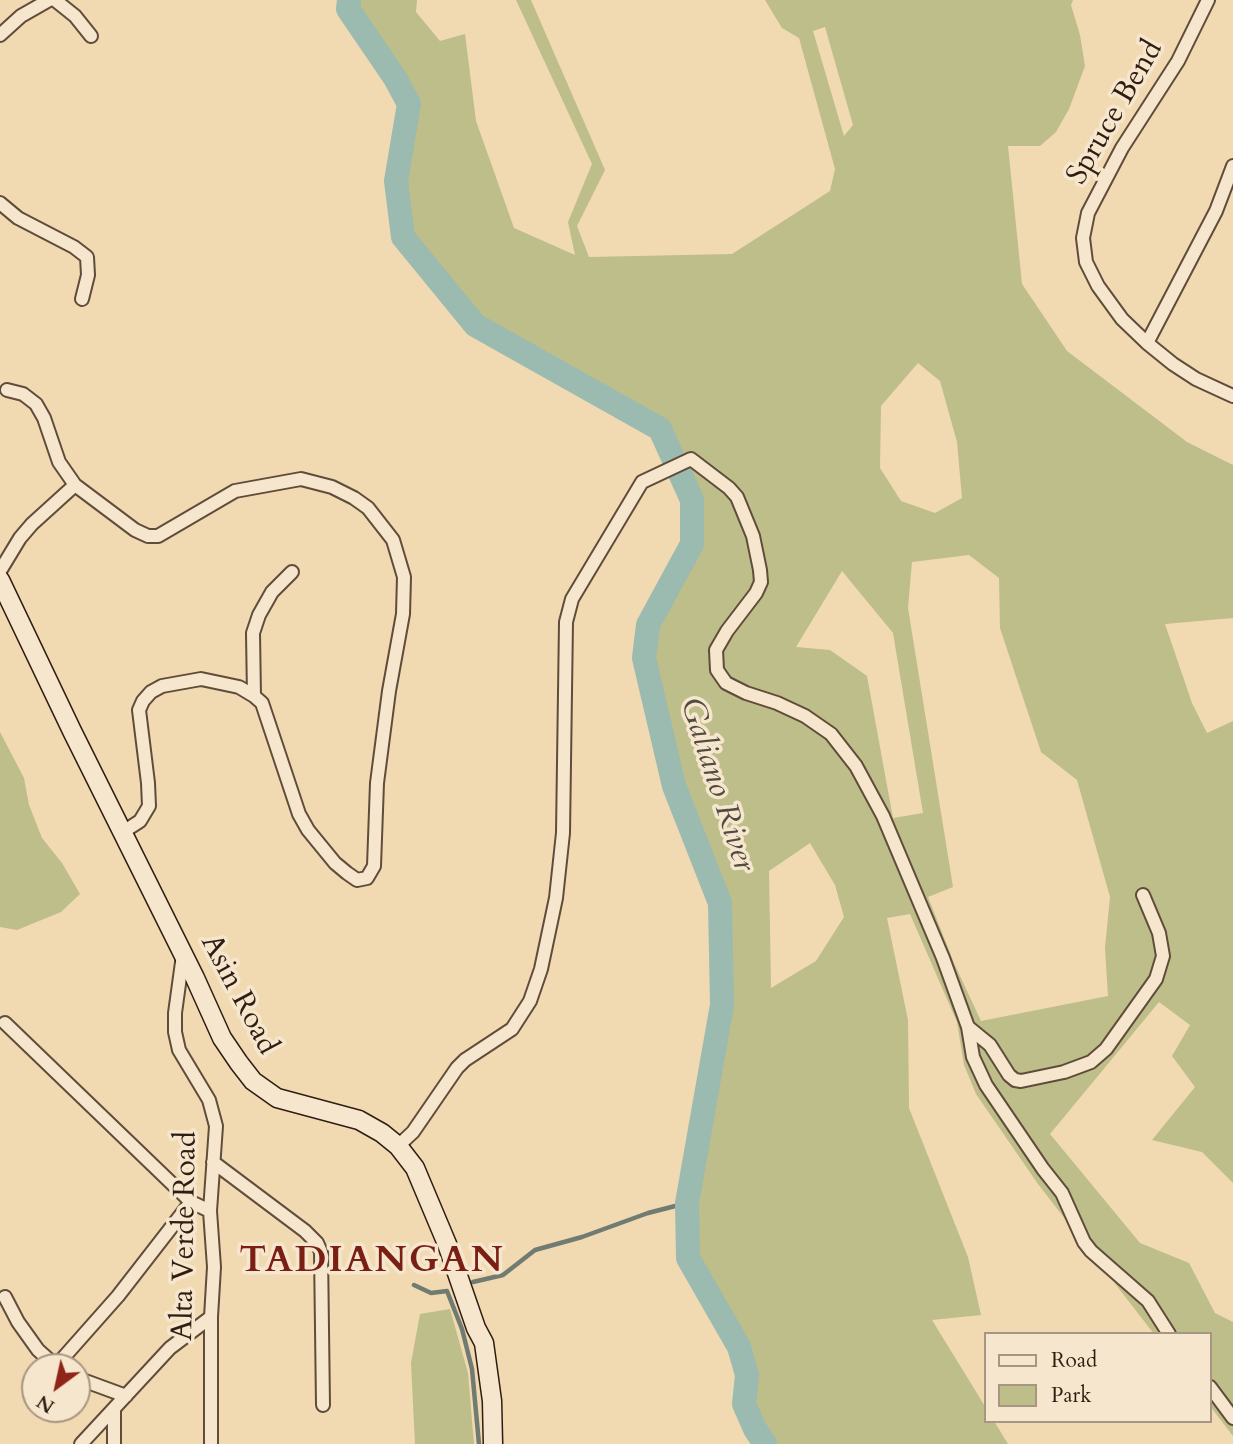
<!DOCTYPE html>
<html>
<head>
<meta charset="utf-8">
<style>
	body { margin:0 }
	#map { position:relative; width:1233px; height:1444px; overflow:hidden; background:#f1d9b2; font-family:Cardo,serif }
	canvas { display:block }
	.legend { position:absolute; left:984px; top:1332px; width:228px; height:91px; box-sizing:border-box; background:#f6e6cd; border:2px solid #a79682; margin:0; padding:9px 12px; list-style:none; font-size:21px; color:#301d12 }
	.legend li { display:flex; align-items:center; gap:14px; height:35px }
	.legend b { width:35px; border:2px solid #a79682 }
	.north { position:absolute; left:21px; top:1353px; width:70px; height:70px; box-sizing:border-box; background:#f6e6cd; border:2px solid #a79682; border-radius:50%; rotate:213deg; font-size:19px; font-weight:700; line-height:28px; text-align:center; color:#301d12 }
	.north::after { content:''; display:block; margin:auto; width:24px; height:32px; background:#8f2418; clip-path:polygon(50% 0,100% 100%,50% 72%,0 100%) }
</style>
</head>
<body>
<div id="map">
<canvas width="1233" height="1444"></canvas>
<ul class="legend">
<li><b style="height:9px;background:#f6e6cd"></b>Road</li>
<li><b style="height:19px;background:#bdbe8a"></b>Park</li>
</ul>
<div class="north">N</div>
</div>
<script>
const ctx = document.querySelector('canvas').getContext('2d');
ctx.lineJoin = 'round';
function paint(path, color) {
  ctx.fillStyle = color;
  ctx.fill(path, 'evenodd');
}
function poly(rows) {
  const path = new Path2D();
  for (const r of rows) {
    path.moveTo(r[0], r[1]);
    for (let i = 2; i < r.length; i += 2) path.lineTo(r[i], r[i + 1]);
  }
  return path;
}
function trace(path, color, width, dash) {
  ctx.strokeStyle = color;
  ctx.lineWidth = width;
  ctx.lineCap = dash ? 'butt' : 'round';
  ctx.setLineDash(dash || []);
  ctx.stroke(path);
}
function drawText(font, color, halo, rows, align = 'center') {
  ctx.font = font + ' Cardo,serif';
  ctx.lineWidth = 7;
  ctx.setLineDash([]);
  ctx.textBaseline = 'middle';
  ctx.strokeStyle = halo;
  ctx.fillStyle = color;
  for (const [text, x, y, turn = 0] of rows) {
    ctx.save();
    ctx.translate(x, y);
    ctx.rotate((+turn || 0) * Math.PI / 180);
    ctx.textAlign = isNaN(turn) ? turn : align;
    if (halo) ctx.strokeText(text, 0, 0);
    ctx.fillText(text, 0, 0);
    ctx.restore();
  }
}
const green = poly([
	[349,0,417,0,416,12,440,41,465,34,476,121,514,228,575,255,568,222,592,164,516,0,531,0,605,170,577,226,589,257,732,254,830,191,835,169,799,38,782,28,765,0,1073,0,1071,5,1080,35,1085,66,1069,109,1056,132,1040,146,1008,146,1022,284,1067,351,1187,442,1233,465,1233,618,1165,624,1192,703,1207,733,1233,721,1233,1183,1202,1152,1152,1140,1195,1087,1172,1056,1190,1025,1159,1002,1050,1134,1140,1243,1189,1263,1215,1313,1233,1322,1233,1436,1210,1406,1210,1334,1154,1334,1038,1184,976,1094,964,1065,957,1022,910,914,887,918,908,1020,909,1108,968,1257,981,1315,932,1320,986,1408,986,1421,994,1421,1008,1444,765,1444,755,1429,744,1404,747,1375,739,1347,688,1258,687,1203,722,1005,720,903,674,786,644,658,648,625,692,544,692,500,660,429,475,325,403,237,396,181,409,104,395,78,348,9],
	[825,27,853,125,844,136,813,31],
	[918,363,940,381,957,442,962,498,935,513,901,501,880,468,881,406],
	[969,555,999,578,1000,628,1041,752,1077,780,1110,897,1105,948,1108,996,981,1021,954,963,928,897,953,887,908,608,912,562],
	[842,571,893,633,923,813,893,818,867,676,830,650,796,647],
	[810,843,835,885,844,917,816,961,771,988,769,871],
	[0,732,24,778,29,805,42,838,62,863,80,894,61,912,17,930,0,927],
	[450,1309,468,1373,474,1444,415,1444,411,1363,420,1314]
]);
const stream = poly([
	[473,1282,503,1275,535,1250,582,1237,648,1213,687,1203],
	[414,1285,431,1293,447,1291,462,1329,472,1369,479,1444]
]);
const river = poly([
	[349,0,348,9,395,78,409,104,396,181,403,237,475,325,660,429,692,500,692,544,648,625,644,658,674,786,720,903,722,1005,687,1203,688,1258,739,1347,747,1375,744,1404,755,1429,765,1444]
]);
const street = poly([
	[55,0,75,16,91,36],
	[1208,0,1178,61,1122,148,1088,213,1083,238,1086,262,1098,286,1122,319,1147,343,1173,364,1196,379,1233,396],
	[0,35,21,16,49,0],
	[0,203,18,218,74,247,87,257,88,275,82,299],
	[1147,343,1216,211,1233,166],
	[7,390,23,394,36,404,44,418,59,462,75,485,135,530,148,536,158,536,235,491,301,479,332,487,354,498,368,508,393,540,404,577,403,614,389,691,377,783,374,866,367,878,357,880,347,873,335,863,308,830,299,814,262,703,254,696,239,687,201,679,162,686,151,692,143,701,139,710,148,783,149,806,140,821,123,832],
	[0,571,20,538,32,524,75,485],
	[254,696,253,633,259,615,272,592,292,572],
	[183,955,175,1013,175,1032,179,1050,209,1100,216,1126,210,1211,214,1267,211,1317,211,1444],
	[5,1023,191,1202,210,1211],
	[968,1027,990,1045,1009,1075,1015,1080,1021,1081,1064,1072,1091,1062,1106,1049,1156,979,1163,956,1159,933,1143,895],
	[398,1146,413,1132,457,1068,465,1060,512,1029,530,1001,541,969,556,898,563,833,566,622,572,599,642,482,691,459,729,488,737,497,753,536,760,570,761,582,756,593,727,631,716,650,717,670,726,683,746,693,777,703,805,716,831,734,856,766,883,816,943,958,968,1027,973,1057,986,1085,1043,1169,1062,1193,1084,1242,1091,1251,1148,1301,1169,1334],
	[213,1162,305,1231,317,1243,321,1252,323,1405],
	[5,1297,18,1322,38,1350,57,1367],
	[56,1366,118,1296,191,1202],
	[77,1378,126,1396],
	[1210,1387,1233,1418],
	[81,1444,170,1348,211,1317],
	[114,1444,114,1410]
]);
const secondary = poly([
	[0,580,72,731,195,978,222,1038,239,1063,253,1081,277,1098,359,1120,382,1133,398,1146,415,1168,447,1244,476,1328,484,1343,492,1401,493,1444]
]);
const streetNames = [
	["Spruce Bend",1116,113,-60],
	["Asin Road",238,995,62],
	["Alta Verde Road",186,1236,-89]
];
const waterNames = [
	["Galiano River",716,785,72]
];
const districtNames = [
	["TADIANGAN",372,1262]
];
paint(green, '#bdbe8a');
trace(stream, '#707b71', 4.5);
trace(river, '#9bbab0', 24);
trace(street, '#604c3a', 16);
trace(secondary, '#301d12', 21);
trace(street, '#f6e6cd', 12);
trace(secondary, '#f6e6cd', 18);
drawText('30px', '#301d12', '#f6e6cd', streetNames);
drawText('italic 32px', '#504c41', '#f6e6cd', waterNames);
ctx.letterSpacing = '2px';
drawText('bold 37px', '#7a1f14', '#f6e6cd', districtNames);
ctx.letterSpacing = '0px';
</script>
</body>
</html>
